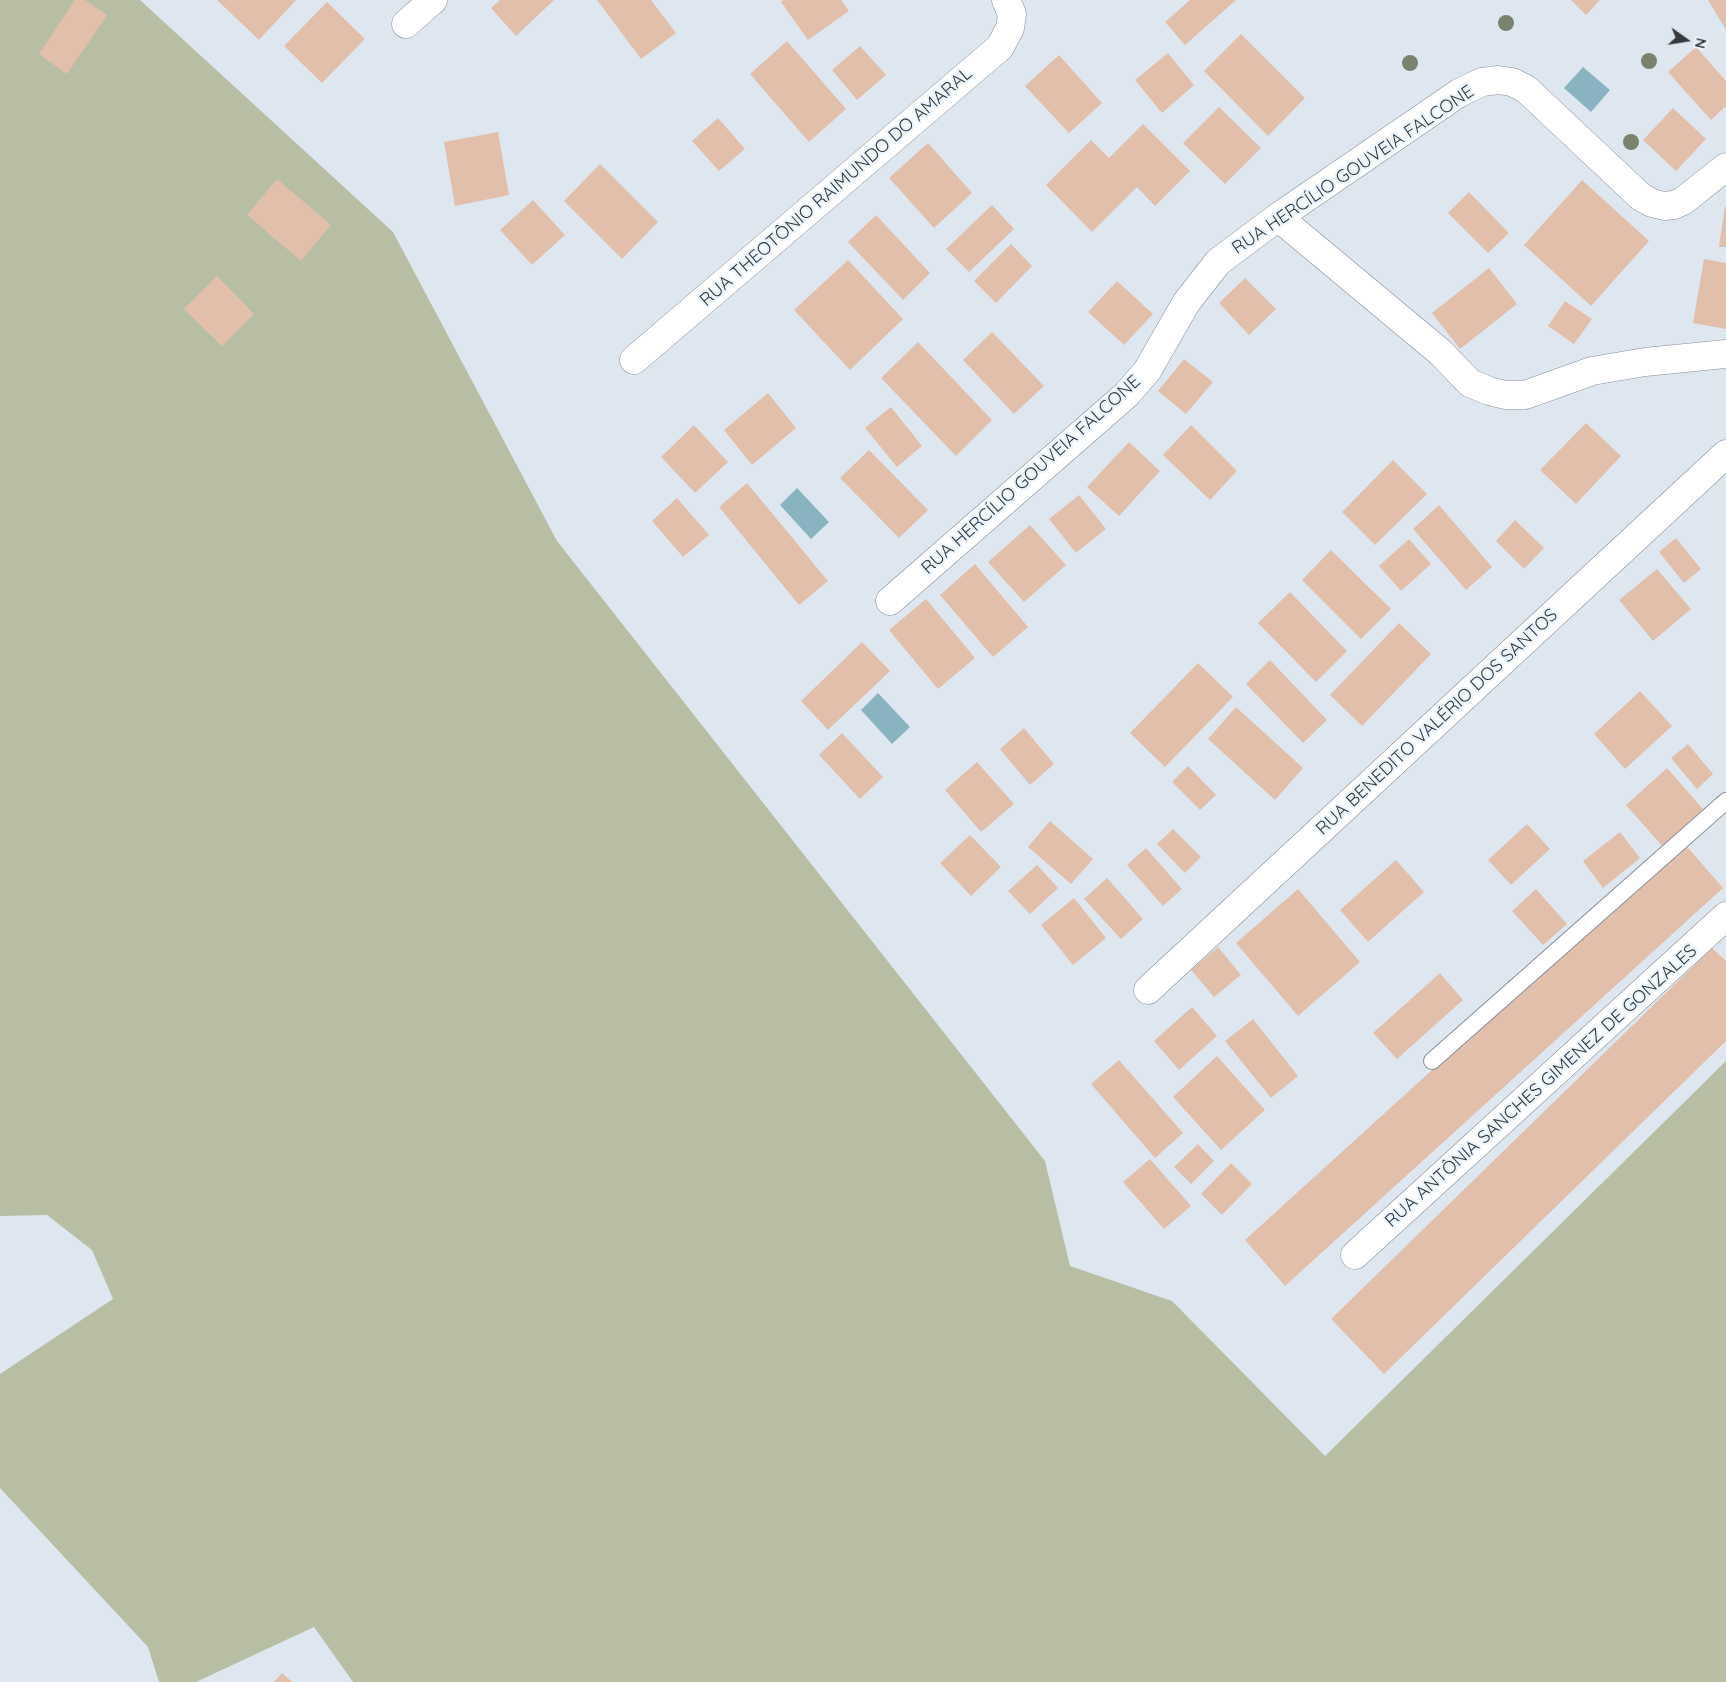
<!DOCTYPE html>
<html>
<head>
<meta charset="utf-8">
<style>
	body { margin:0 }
	#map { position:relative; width:1726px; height:1682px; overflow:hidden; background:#dee7f0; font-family:Quicksand,sans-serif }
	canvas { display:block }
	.north { position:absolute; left:1661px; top:15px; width:50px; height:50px; -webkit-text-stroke:4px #ebf5fe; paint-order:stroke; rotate:103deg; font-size:14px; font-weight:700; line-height:20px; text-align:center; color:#36393d }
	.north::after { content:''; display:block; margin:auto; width:18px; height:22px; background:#36393d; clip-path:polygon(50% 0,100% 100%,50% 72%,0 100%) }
</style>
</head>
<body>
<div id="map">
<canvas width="1726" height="1682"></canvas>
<div class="north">N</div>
</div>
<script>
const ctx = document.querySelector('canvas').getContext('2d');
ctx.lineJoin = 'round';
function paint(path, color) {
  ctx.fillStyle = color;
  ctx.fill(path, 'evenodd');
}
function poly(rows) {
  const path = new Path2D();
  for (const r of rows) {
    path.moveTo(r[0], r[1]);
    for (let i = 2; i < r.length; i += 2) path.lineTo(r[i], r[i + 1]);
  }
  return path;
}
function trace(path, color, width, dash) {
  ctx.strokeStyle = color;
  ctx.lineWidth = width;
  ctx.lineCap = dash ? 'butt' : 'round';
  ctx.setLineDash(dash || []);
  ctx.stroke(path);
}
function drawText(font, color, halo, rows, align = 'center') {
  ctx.font = font + ' Quicksand,sans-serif';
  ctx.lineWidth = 4.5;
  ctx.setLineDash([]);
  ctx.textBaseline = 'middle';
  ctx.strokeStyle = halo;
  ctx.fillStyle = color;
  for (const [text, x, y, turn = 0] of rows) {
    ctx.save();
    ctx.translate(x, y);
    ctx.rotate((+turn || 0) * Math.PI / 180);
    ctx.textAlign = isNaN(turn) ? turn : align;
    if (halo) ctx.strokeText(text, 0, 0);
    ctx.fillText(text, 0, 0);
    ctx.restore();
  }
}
const green = poly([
	[0,0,140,0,393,232,557,541,1045,1161,1070,1266,1172,1301,1325,1456,1726,1061,1726,1682,353,1682,314,1627,196,1682,159,1682,148,1647,0,1488,0,1374,113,1299,92,1250,47,1215,0,1216]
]);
const water = poly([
	[1583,67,1610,90,1591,112,1564,88],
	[797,488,829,522,811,539,780,505],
	[878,693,910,727,892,744,861,710]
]);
const building = poly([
	[75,0,85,0,107,15,67,74,39,54],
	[217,0,296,0,259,40],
	[500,0,554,0,516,36,491,8],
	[597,0,651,0,676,33,641,59],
	[783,0,841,0,849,11,808,40,781,2],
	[1190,0,1236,0,1185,45,1165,22],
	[1571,0,1600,0,1586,15],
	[1708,0,1726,0,1726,30],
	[327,2,365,39,322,83,284,46],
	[1241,34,1305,98,1268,136,1204,71],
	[787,41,846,109,809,142,750,74],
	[860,46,886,75,857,100,832,70],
	[1696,47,1726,81,1726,106,1711,120,1668,72],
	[1168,53,1194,85,1162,113,1135,80],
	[1059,55,1102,103,1069,133,1025,86],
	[1219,107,1261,148,1225,184,1183,143],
	[1673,108,1706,139,1676,171,1643,140],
	[718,118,745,149,719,171,692,141],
	[1143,124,1190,171,1155,206,1137,187,1092,232,1046,185,1091,140,1109,158],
	[498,132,509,195,455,206,444,142],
	[928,143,972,193,934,228,889,178],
	[600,164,658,222,622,259,564,201],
	[277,179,331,225,301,261,247,215],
	[1582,180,1649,241,1591,306,1524,245],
	[1469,192,1509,233,1488,253,1448,213],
	[533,200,565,235,532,265,500,230],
	[992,205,1014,229,969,272,946,249],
	[1725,206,1726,207,1726,247,1719,247],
	[876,215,930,273,903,300,848,242],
	[1011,244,1032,266,996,303,974,281],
	[1704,259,1726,263,1726,329,1693,323],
	[848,260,903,319,850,370,794,310],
	[1489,268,1517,304,1460,349,1432,313],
	[217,276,254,314,222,346,184,309],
	[1245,278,1276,309,1249,335,1219,303],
	[1117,281,1153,314,1124,345,1088,312],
	[1565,301,1592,319,1574,344,1548,326],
	[992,332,1044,386,1014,414,963,360],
	[918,342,992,420,956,456,881,378],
	[1184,359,1213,382,1186,414,1158,391],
	[768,393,796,428,752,465,724,430],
	[891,407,922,446,897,467,865,428],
	[1586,423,1621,456,1576,504,1540,470],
	[694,425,728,462,695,493,661,457],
	[1191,425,1237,471,1210,500,1163,455],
	[1129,442,1160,471,1119,516,1087,487],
	[869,450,928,510,899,538,840,478],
	[1393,460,1427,494,1375,545,1342,512],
	[747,483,828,581,799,605,719,507],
	[1079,495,1106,529,1076,553,1049,519],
	[677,498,709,535,683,557,652,521],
	[1439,505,1492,567,1466,590,1413,529],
	[1515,520,1544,548,1524,569,1496,541],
	[1030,525,1066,565,1024,602,988,562],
	[1676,538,1701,569,1684,583,1659,552],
	[1409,539,1431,564,1401,591,1379,566],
	[1331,550,1391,609,1361,639,1302,580],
	[975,564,1028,627,993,657,940,595],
	[1657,569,1691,609,1653,641,1619,600],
	[1290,592,1347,651,1316,682,1258,623],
	[926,599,975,658,938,689,889,630],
	[1399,623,1431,654,1362,726,1330,695],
	[862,642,890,671,828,730,801,701],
	[1270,660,1327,720,1303,743,1246,684],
	[1198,663,1233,697,1165,767,1130,733],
	[1640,691,1672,726,1625,769,1594,734],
	[1236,707,1303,768,1275,800,1208,739],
	[1024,728,1054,764,1030,785,1000,749],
	[842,733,883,777,860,799,819,755],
	[1688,744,1713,774,1697,789,1671,758],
	[977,762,1014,804,981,832,945,790],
	[1188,766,1216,795,1200,810,1172,782],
	[1667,768,1703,809,1662,846,1626,805],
	[1050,821,1093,859,1071,884,1028,847],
	[1527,824,1550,849,1511,885,1488,860],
	[1173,829,1201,857,1185,873,1157,844],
	[1620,832,1640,858,1603,888,1583,861],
	[970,835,1001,867,971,896,940,863],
	[1683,842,1723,888,1285,1286,1245,1240],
	[1146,848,1182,889,1163,906,1127,865],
	[1396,860,1424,892,1368,942,1340,910],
	[1037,865,1058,888,1030,914,1008,891],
	[1107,878,1143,919,1121,939,1084,899],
	[1298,889,1360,962,1298,1016,1236,943],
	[1536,889,1567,924,1543,945,1512,911],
	[1074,898,1106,938,1073,965,1041,925],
	[1218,947,1241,975,1214,997,1191,970],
	[1712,948,1726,961,1726,1041,1384,1374,1331,1319],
	[1440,973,1463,1000,1397,1059,1373,1033],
	[1192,1007,1217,1036,1179,1070,1154,1041],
	[1253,1019,1298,1076,1271,1098,1225,1041],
	[1217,1056,1265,1110,1221,1150,1173,1097],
	[1119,1060,1183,1133,1155,1158,1091,1084],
	[1198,1144,1214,1161,1191,1184,1174,1167],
	[1150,1159,1191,1206,1164,1229,1123,1182],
	[1231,1163,1252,1184,1222,1215,1201,1194],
	[282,1673,292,1682,274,1682]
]);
const lane = poly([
	[1432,1061,1726,801]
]);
const street = poly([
	[406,24,433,0],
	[1278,217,1440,352,1470,383,1489,391,1505,395,1525,395,1592,371,1645,362,1726,354],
	[634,360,1000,47,1010,28,1012,14,1006,0],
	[890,601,1126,395,1147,371,1186,303,1218,262,1278,217,1459,93,1482,82,1498,80,1512,82,1526,89,1641,197,1652,203,1664,206,1674,205,1683,201,1726,167],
	[1148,990,1726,454],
	[1355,1255,1726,916]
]);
const trees = [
	[1506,23],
	[1649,61],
	[1410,63],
	[1631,142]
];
const streetNames = [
	["RUA HERCÍLIO GOUVEIA FALCONE",1353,170,-34],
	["RUA THEOTÔNIO RAIMUNDO DO AMARAL",836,187,-41],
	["RUA HERCÍLIO GOUVEIA FALCONE",1031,475,-42],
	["RUA BENEDITO VALÉRIO DOS SANTOS",1437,722,-43],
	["RUA ANTÔNIA SANCHES GIMENEZ DE GONZALES",1541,1086,-42]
];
paint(green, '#b8bea4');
paint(water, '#89b3c0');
paint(building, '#e2bfab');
trace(lane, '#878f97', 18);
trace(street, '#878f97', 29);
trace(lane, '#fff', 16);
trace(street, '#fff', 28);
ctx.fillStyle = '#7b826e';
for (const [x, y] of trees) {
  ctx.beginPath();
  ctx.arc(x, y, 8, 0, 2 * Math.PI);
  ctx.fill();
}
drawText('18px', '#36393d', '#ebf5fe', streetNames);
</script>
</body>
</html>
